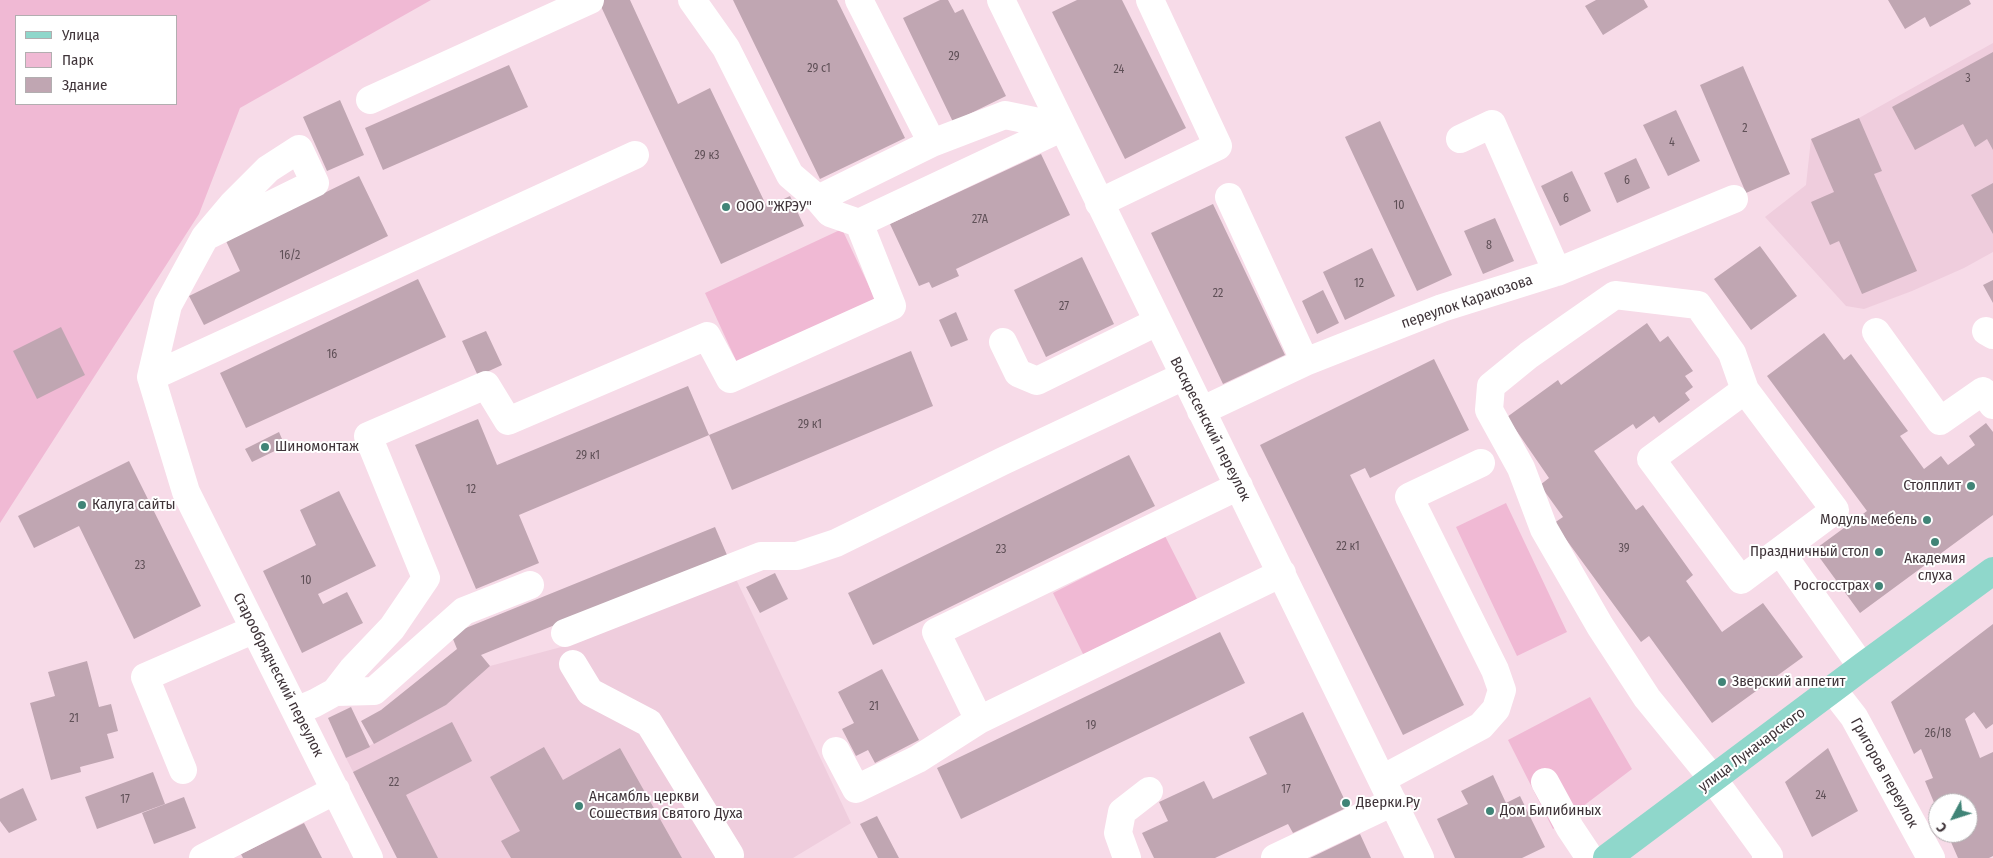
<!DOCTYPE html>
<html>
<head>
<meta charset="utf-8">
<style>
	body { margin:0 }
	#map { position:relative; width:1993px; height:858px; overflow:hidden; background:#f7dbe8; font-family:"Fira Sans Condensed",sans-serif }
	canvas { display:block }
	.legend { position:absolute; left:15px; top:15px; width:162px; height:90px; box-sizing:border-box; background:#fff; border:1px solid #b2aeb0; margin:0; padding:6px 9px; list-style:none; font-size:15px; color:#3f3439 }
	.legend li { display:flex; align-items:center; gap:10px; height:25px }
	.legend b { width:25px; border:1px solid #b2aeb0 }
	.north { position:absolute; left:1928px; top:793px; width:50px; height:50px; box-sizing:border-box; background:#fff; border:1px solid #b2aeb0; border-radius:50%; rotate:230deg; font-size:14px; font-weight:700; line-height:20px; text-align:center; color:#3f3439 }
	.north::after { content:''; display:block; margin:auto; width:18px; height:22px; background:#408477; clip-path:polygon(50% 0,100% 100%,50% 72%,0 100%) }
</style>
</head>
<body>
<div id="map">
<canvas width="1993" height="858"></canvas>
<ul class="legend">
<li><b style="height:6px;background:#8fd7cb"></b>Улица</li>
<li><b style="height:14px;background:#f0b9d4"></b>Парк</li>
<li><b style="height:14px;background:#c0a6b2"></b>Здание</li>
</ul>
<div class="north">С</div>
</div>
<script>
const ctx = document.querySelector('canvas').getContext('2d');
ctx.lineJoin = 'round';
function paint(path, color) {
  ctx.fillStyle = color;
  ctx.fill(path, 'evenodd');
}
function poly(rows) {
  const path = new Path2D();
  for (const r of rows) {
    path.moveTo(r[0], r[1]);
    for (let i = 2; i < r.length; i += 2) path.lineTo(r[i], r[i + 1]);
  }
  return path;
}
function trace(path, color, width, dash) {
  ctx.strokeStyle = color;
  ctx.lineWidth = width;
  ctx.lineCap = dash ? 'butt' : 'round';
  ctx.setLineDash(dash || []);
  ctx.stroke(path);
}
function drawText(font, color, halo, rows, align = 'center') {
  ctx.font = font + ' "Fira Sans Condensed",sans-serif';
  ctx.lineWidth = 4;
  ctx.setLineDash([]);
  ctx.textBaseline = 'middle';
  ctx.strokeStyle = halo;
  ctx.fillStyle = color;
  for (const [text, x, y, turn = 0] of rows) {
    ctx.save();
    ctx.translate(x, y);
    ctx.rotate((+turn || 0) * Math.PI / 180);
    ctx.textAlign = isNaN(turn) ? turn : align;
    if (halo) ctx.strokeText(text, 0, 0);
    ctx.fillText(text, 0, 0);
    ctx.restore();
  }
}
const built = poly([
	[1993,43,1993,252,1964,268,1912,291,1864,309,1846,306,1765,217,1806,185,1811,139,1859,118],
	[735,577,851,823,793,858,397,858,346,758,446,705,490,666,565,646]
]);
const green = poly([
	[0,0,431,0,240,108,199,214,0,523],
	[16,16,176,16,176,104,16,104],
	[842,229,877,303,739,367,705,293],
	[1506,503,1567,632,1517,656,1456,527],
	[1165,536,1197,599,1084,656,1053,593],
	[1590,697,1632,769,1553,829,1508,740]
]);
const building = poly([
	[598,0,630,0,678,104,710,88,767,207,790,196,804,226,721,264],
	[733,0,837,0,905,138,820,179],
	[940,0,948,0,955,13,963,9,1006,96,953,122,903,18],
	[1077,0,1122,0,1186,128,1125,159,1052,12],
	[1596,0,1644,0,1648,7,1603,35,1585,6],
	[1888,0,1969,0,1971,4,1930,27,1925,17,1905,29],
	[1993,52,1993,150,1987,139,1975,147,1963,124,1915,150,1892,107],
	[509,65,528,107,383,170,365,128],
	[1743,66,1790,174,1746,193,1700,85],
	[340,100,364,155,327,171,303,117],
	[1676,110,1700,161,1668,176,1643,125],
	[1859,118,1882,171,1874,174,1917,271,1862,294,1839,241,1830,245,1811,202,1834,192,1811,139],
	[1380,121,1452,275,1417,291,1345,137],
	[1041,154,1070,215,956,269,959,276,932,288,929,282,919,286,890,224],
	[1636,158,1650,188,1617,203,1604,173],
	[1572,171,1591,211,1560,226,1541,186],
	[359,176,388,236,204,325,189,296,240,271,226,241],
	[1993,183,1993,234,1971,195],
	[1213,204,1285,355,1223,384,1151,233],
	[1495,218,1514,261,1483,274,1464,231],
	[1760,246,1797,296,1751,330,1714,279],
	[1372,248,1395,296,1345,320,1323,272],
	[1082,257,1114,324,1046,357,1014,290],
	[418,279,446,337,246,428,220,373],
	[1993,280,1993,303,1983,285],
	[1323,290,1339,323,1317,334,1302,301],
	[956,312,968,340,951,347,939,320],
	[1647,323,1660,342,1668,336,1693,371,1685,376,1693,387,1685,393,1690,400,1659,423,1654,416,1636,429,1633,424,1594,451,1636,510,1643,505,1693,575,1686,581,1722,632,1763,603,1803,657,1712,723,1649,636,1641,642,1554,523,1563,517,1540,485,1549,478,1507,417,1558,380,1561,385],
	[61,327,85,375,37,399,13,351],
	[486,331,502,365,478,376,462,341],
	[1824,333,1844,360,1851,354,1908,431,1900,436,1924,469,1941,456,1948,465,1975,445,1969,436,1986,423,1993,432,1993,515,1860,613,1814,550,1867,511,1767,376],
	[911,351,933,406,732,490,709,435],
	[1434,359,1469,430,1370,478,1365,468,1350,475,1464,705,1403,735,1260,445],
	[688,386,709,435,519,515,539,563,476,589,415,445,478,419,497,465],
	[279,432,285,446,252,462,245,449],
	[1129,455,1155,506,873,645,848,593],
	[129,461,201,606,134,639,79,526,34,548,18,516],
	[339,491,376,566,318,594,323,604,347,592,363,623,302,653,263,571,316,545,300,510],
	[715,527,727,555,481,655,490,666,446,705,374,744,361,721,381,710,457,649,451,634],
	[775,573,788,599,760,613,746,587],
	[1993,624,1993,724,1986,729,1974,712,1965,719,1980,758,1993,752,1993,856,1989,858,1958,858,1947,833,1968,833,1968,803,1938,803,1938,812,1925,781,1933,778,1921,749,1914,754,1891,702],
	[1220,632,1245,683,961,819,937,768],
	[87,661,99,707,111,704,118,731,107,734,114,758,80,767,81,772,51,780,30,703,55,696,48,672],
	[882,669,919,740,875,763,868,750,856,756,842,729,854,723,838,692],
	[351,707,370,747,346,758,328,718],
	[1303,712,1348,807,1293,833,1288,824,1215,858,1154,858,1142,833,1168,821,1159,802,1204,781,1213,799,1267,774,1249,737],
	[452,722,472,761,406,795,438,858,397,858,353,772],
	[544,747,563,780,620,748,682,858,511,858,501,841,520,831,490,777],
	[1828,748,1858,811,1812,837,1785,782],
	[153,772,165,804,97,829,85,797],
	[1493,775,1506,803,1520,796,1545,847,1522,858,1455,858,1437,819,1468,804,1461,791],
	[23,788,37,820,9,833,0,821,0,799],
	[184,797,196,828,154,844,142,813],
	[877,816,899,858,878,858,860,824],
	[304,823,322,858,243,858,241,854],
	[1360,834,1371,858,1310,858]
]);
const minor = poly([
	[692,0,726,48,790,175,818,199,830,213,859,223],
	[859,0,932,143,1005,115,1063,127],
	[1001,0,1420,858],
	[370,100,590,0],
	[1460,139,1492,124,1557,272],
	[1229,197,1305,362],
	[818,199,932,143],
	[1099,203,1218,146,1150,0],
	[1986,331,1993,335],
	[1876,332,1940,421,1983,391,1993,405],
	[1003,342,1018,373,1037,381,1157,322],
	[151,377,168,305,205,237,232,205,268,169,299,149,315,183,205,237],
	[1745,390,1732,353,1698,305,1615,295,1529,355,1491,386,1489,410,1521,468,1544,529,1600,626,1647,698,1713,779,1769,856,1766,858],
	[1745,390,1835,510,1741,580,1651,459,1745,390],
	[1201,411,1305,362,1442,308,1557,272,1734,199],
	[1239,486,936,632,979,720,1282,573],
	[1780,551,1862,667],
	[565,633,761,556,797,556,836,543,1003,461,1184,376],
	[573,664,590,692,649,723,730,855,729,858],
	[1833,690,1854,717,1931,858],
	[335,692,352,670,392,628,426,578,368,436,486,385,508,421,707,336,730,379,892,306,859,223,1063,127],
	[296,711,315,703,335,692,374,691,464,611,530,585],
	[836,751,856,789,918,759,979,720],
	[183,770,145,677,255,629],
	[1382,779,1481,726,1496,709,1502,690,1495,670,1409,497,1481,463],
	[1545,782,1570,828,1590,858],
	[203,858,336,790],
	[369,858,186,492,151,377,635,155],
	[1127,858,1118,833,1122,812,1149,791],
	[1275,858,1393,802]
]);
const major = poly([
	[1607,858,1862,667,1993,571]
]);
const markers = [
	[726,207,5,"#408477"],
	[265,447,5,"#408477"],
	[1971,486,5,"#408477"],
	[82,505,5,"#408477"],
	[1927,520,5,"#408477"],
	[1935,542,5,"#408477"],
	[1879,552,5,"#408477"],
	[1879,586,5,"#408477"],
	[1722,682,5,"#408477"],
	[1346,803,5,"#408477"],
	[579,806,5,"#408477"],
	[1490,811,5,"#408477"]
];
const numberNames = [
	["29",954,57],
	["29 с1",819,69],
	["24",1119,70],
	["3",1968,79],
	["2",1745,129],
	["4",1672,143],
	["29 к3",707,156],
	["6",1627,181],
	["6",1566,199],
	["10",1399,206],
	["27А",980,220],
	["8",1489,246],
	["16/2",290,256],
	["12",1359,284],
	["22",1218,294],
	["27",1064,307],
	["16",332,355],
	["29 к1",810,425],
	["29 к1",588,456],
	["12",471,490],
	["22 к1",1348,547],
	["39",1624,549],
	["23",1001,550],
	["23",140,566],
	["10",306,581],
	["21",874,707],
	["21",74,719],
	["19",1091,726],
	["26/18",1938,734],
	["22",394,783],
	["17",1286,790],
	["24",1821,796],
	["17",125,800]
];
const poiNames = [
	["ООО \"ЖРЭУ\"",736,207],
	["Шиномонтаж",275,447],
	["Столплит",1961,486,"right"],
	["Калуга сайты",92,505],
	["Модуль мебель",1917,520,"right"],
	["Праздничный стол",1869,552,"right"],
	["Академия",1935,559,"center"],
	["слуха",1935,576,"center"],
	["Росгосстрах",1869,586,"right"],
	["Зверский аппетит",1732,682],
	["Ансамбль церкви",589,797],
	["Сошествия Святого Духа",589,814],
	["Дверки.Ру",1356,803],
	["Дом Билибиных",1500,811]
];
const streetNames = [
	["переулок Каракозова",1467,302,-19],
	["Воскресенский переулок",1210,429,63],
	["Старообрядческий переулок",278,675,63],
	["улица Луначарского",1752,750,-37],
	["Григоров переулок",1884,773,61]
];
paint(built, '#efcddd');
paint(green, '#f0b9d4');
paint(building, '#c0a6b2');
trace(minor, '#fff', 28);
trace(major, '#8fd7cb', 28);
for (const [x, y, r, color] of markers) {
  const dot = new Path2D();
  dot.arc(x, y, r, 0, 2 * Math.PI);
  ctx.fillStyle = color;
  ctx.fill(dot);
  trace(dot, '#fff', 2);
}
drawText('12px', '#5f5057', null, numberNames);
drawText('15px', '#3f3439', '#fff', poiNames, 'left');
drawText('15px', '#3f3439', '#fff', streetNames);
</script>
</body>
</html>
